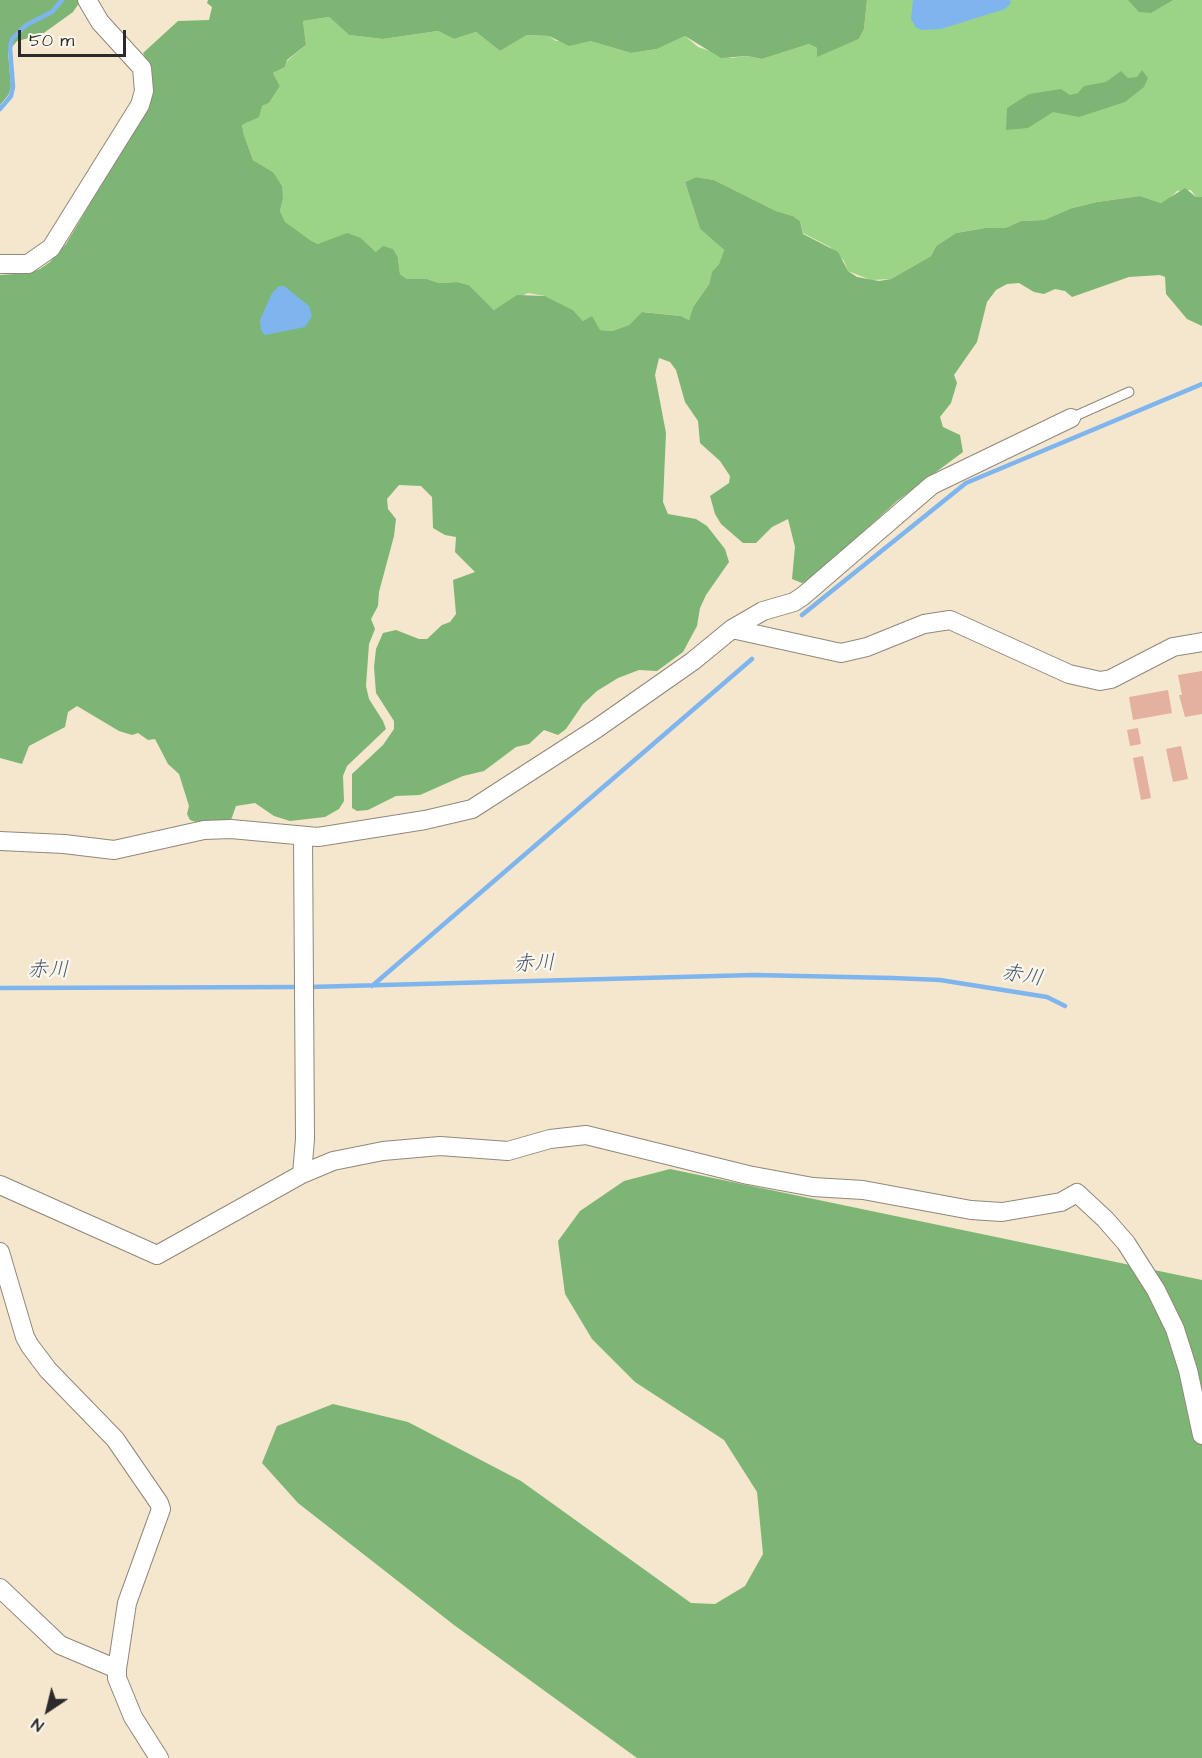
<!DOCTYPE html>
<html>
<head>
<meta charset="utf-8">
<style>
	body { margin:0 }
	#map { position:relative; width:1202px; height:1758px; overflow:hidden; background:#f5e6ce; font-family:"Architects Daughter",sans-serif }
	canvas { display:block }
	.north { position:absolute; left:18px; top:1680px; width:60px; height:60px; -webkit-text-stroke:4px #fbf7ec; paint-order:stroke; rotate:215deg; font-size:16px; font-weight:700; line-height:24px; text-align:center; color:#2b2b2b }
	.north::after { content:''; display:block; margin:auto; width:21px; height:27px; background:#2b2b2b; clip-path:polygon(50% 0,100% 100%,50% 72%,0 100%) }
	.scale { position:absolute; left:18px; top:30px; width:108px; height:27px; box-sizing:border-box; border:3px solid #2b2b2b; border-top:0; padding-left:8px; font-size:18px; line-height:21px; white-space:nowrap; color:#2b2b2b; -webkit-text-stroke:4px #fbf7ec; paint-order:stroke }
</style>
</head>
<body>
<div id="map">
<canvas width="1202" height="1758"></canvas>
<div class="north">N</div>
<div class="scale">50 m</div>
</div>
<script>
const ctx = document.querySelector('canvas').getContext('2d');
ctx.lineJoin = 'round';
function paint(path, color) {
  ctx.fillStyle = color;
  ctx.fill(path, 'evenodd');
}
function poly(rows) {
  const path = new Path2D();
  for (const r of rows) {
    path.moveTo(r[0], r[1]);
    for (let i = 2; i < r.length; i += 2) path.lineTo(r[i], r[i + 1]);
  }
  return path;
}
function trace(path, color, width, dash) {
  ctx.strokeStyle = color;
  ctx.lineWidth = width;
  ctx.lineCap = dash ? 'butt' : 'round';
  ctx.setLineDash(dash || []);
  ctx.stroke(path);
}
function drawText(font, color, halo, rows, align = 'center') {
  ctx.font = font + ' "Architects Daughter","Klee One",sans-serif';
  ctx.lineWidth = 4.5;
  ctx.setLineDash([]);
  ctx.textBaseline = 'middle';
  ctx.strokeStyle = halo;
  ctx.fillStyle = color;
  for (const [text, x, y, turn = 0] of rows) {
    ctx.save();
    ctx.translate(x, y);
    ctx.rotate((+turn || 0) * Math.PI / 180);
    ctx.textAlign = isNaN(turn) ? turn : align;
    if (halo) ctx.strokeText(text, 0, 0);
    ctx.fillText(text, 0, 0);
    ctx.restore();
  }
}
const green = poly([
	[867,0,1202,0,1202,197,1196,197,1191,190,1177,191,1169,199,1161,203,1140,196,1097,202,1072,208,1044,220,1021,221,1005,228,985,228,956,233,936,246,931,256,891,279,871,280,848,271,844,261,830,247,803,233,800,221,793,216,776,211,714,180,696,177,685,182,700,229,724,250,719,264,712,273,709,284,693,307,689,320,681,316,643,312,629,325,612,331,599,330,592,317,583,321,573,310,545,296,528,293,494,310,469,285,457,282,439,283,427,279,407,279,400,274,398,258,376,252,361,238,318,244,310,240,285,223,280,211,283,199,273,172,253,160,244,135,242,124,247,123,262,106,269,103,280,86,273,73,285,67,287,61,306,45,303,21,329,17,349,35,383,39,438,31,454,39,476,32,500,51,527,35,549,36,556,41,590,41,631,53,657,49,685,36,698,47,731,58,747,56,762,59,809,44,817,48,817,56,859,39,864,29]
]);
const forest = poly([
	[0,0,81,0,73,12,41,35,17,41,8,52,11,86,9,94,0,105],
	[208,0,867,0,864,29,859,39,817,57,817,48,809,44,762,59,747,56,721,58,685,36,657,49,631,53,590,41,569,46,549,36,527,35,500,51,476,32,454,39,438,31,383,39,349,35,329,17,303,21,306,45,287,60,285,67,273,73,280,86,269,103,262,106,259,117,242,125,244,135,253,160,273,172,282,186,283,199,280,211,285,222,310,240,318,244,347,233,361,238,376,252,383,246,393,249,398,258,400,274,407,279,427,279,439,283,457,282,469,285,494,310,517,295,545,296,573,310,583,321,592,316,600,330,612,331,629,325,642,312,681,316,689,320,693,307,709,284,712,272,719,264,724,250,700,229,685,182,696,177,714,180,776,211,793,216,800,221,803,234,838,252,848,271,857,277,879,281,891,279,931,256,936,246,956,233,985,228,1005,228,1021,221,1044,220,1072,208,1097,202,1140,196,1161,203,1185,188,1196,197,1202,197,1202,326,1187,319,1166,294,1165,277,1160,275,1129,277,1072,297,1065,291,1055,289,1044,294,1034,292,1019,283,1007,284,996,290,987,302,977,342,954,375,957,383,951,403,940,417,943,427,960,435,963,452,897,501,809,581,802,583,792,579,795,547,788,519,772,527,756,543,743,543,721,524,715,514,710,496,729,483,730,476,720,461,700,443,698,421,685,402,676,370,670,362,659,358,655,375,666,433,663,502,668,514,696,519,707,526,725,549,729,562,706,595,700,608,697,626,683,652,657,671,639,670,618,678,597,691,583,704,566,729,558,735,544,730,529,744,516,747,484,771,463,776,420,795,396,796,368,810,357,811,352,808,352,774,383,745,394,729,394,721,376,693,374,667,376,649,383,633,396,630,419,639,427,639,442,625,450,622,456,614,453,580,475,572,455,552,456,537,445,535,433,528,432,497,421,486,399,485,387,499,388,509,396,519,394,536,379,592,378,606,371,619,375,629,369,644,366,686,369,699,383,721,386,729,347,766,343,776,344,801,339,809,325,817,290,821,274,816,255,803,236,806,231,820,196,822,190,820,187,814,189,806,179,774,168,764,155,739,148,740,138,733,132,735,119,731,77,706,68,712,65,727,29,746,22,764,0,758,0,275,29,273,40,269,50,262,66,244,146,110,149,66,143,53,178,21,209,20,212,7,207,3],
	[1128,0,1173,0,1151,13,1139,12],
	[1142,70,1148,78,1144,87,1125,102,1079,117,1053,112,1028,128,1006,130,1007,108,1029,94,1061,89,1070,95,1078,93,1084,86,1106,82,1121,71,1128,78,1137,77],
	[670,1169,1202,1280,1202,1758,637,1758,454,1625,298,1503,262,1463,277,1426,333,1404,408,1422,521,1481,691,1603,715,1604,745,1586,763,1554,757,1492,724,1440,635,1382,592,1339,565,1294,558,1241,580,1211,624,1181]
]);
const water = poly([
	[913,0,1010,0,1011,3,1005,9,941,29,923,30,916,28,911,19],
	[279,286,284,286,309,306,312,316,305,327,265,335,261,330,260,320,272,293]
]);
const stream = poly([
	[0,109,11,96,13,87,10,48,12,39,26,25,52,12,62,0],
	[802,615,966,483,1202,384],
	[372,986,752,659],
	[309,987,754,975,893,978,940,980,1047,997,1065,1006],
	[0,988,301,987]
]);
const building = poly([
	[1202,671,1202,714,1185,717,1179,695,1182,695,1178,675],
	[1168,690,1172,713,1133,720,1129,697],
	[1138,728,1141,744,1130,746,1127,730],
	[1181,746,1188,779,1173,782,1166,749],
	[1143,756,1151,798,1141,800,1133,758]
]);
const service = poly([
	[1071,418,1129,392]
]);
const minor = poly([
	[0,264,28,264,51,248,140,105,144,91,142,68,100,22,87,0],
	[732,629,841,653,867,647,924,624,950,620,1069,674,1100,681,1111,679,1173,647,1202,642],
	[0,841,64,844,114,850,204,830,231,829,318,837,425,820,472,809,596,729,693,661,732,629,763,611,794,602,803,596,932,485,1071,418],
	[302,1174,305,1139,303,836],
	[0,1185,157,1255,302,1174,333,1161,383,1151,440,1146,508,1151,550,1139,586,1135,748,1175,813,1187,863,1190,971,1210,1002,1212,1061,1202,1077,1193,1105,1219,1126,1243,1156,1290,1175,1329,1188,1370,1202,1435],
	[0,1252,25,1337,30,1346,48,1370,115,1439,159,1503,161,1509,127,1603,117,1669,117,1678,133,1717,159,1758],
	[0,1588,60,1645,117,1669]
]);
const waterNames = [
	["赤川",534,965,-2],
	["赤川",48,972],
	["赤川",1022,977,10]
];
paint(green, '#9cd487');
paint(forest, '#7db674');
paint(water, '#7fb5ee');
trace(stream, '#7fb5ee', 4.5);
paint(building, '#e4b0a0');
trace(service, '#90887c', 11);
trace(minor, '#90887c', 20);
trace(service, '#fff', 9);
trace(minor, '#fff', 18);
drawText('italic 21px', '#485b6f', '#fbf7ec', waterNames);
</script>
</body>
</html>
